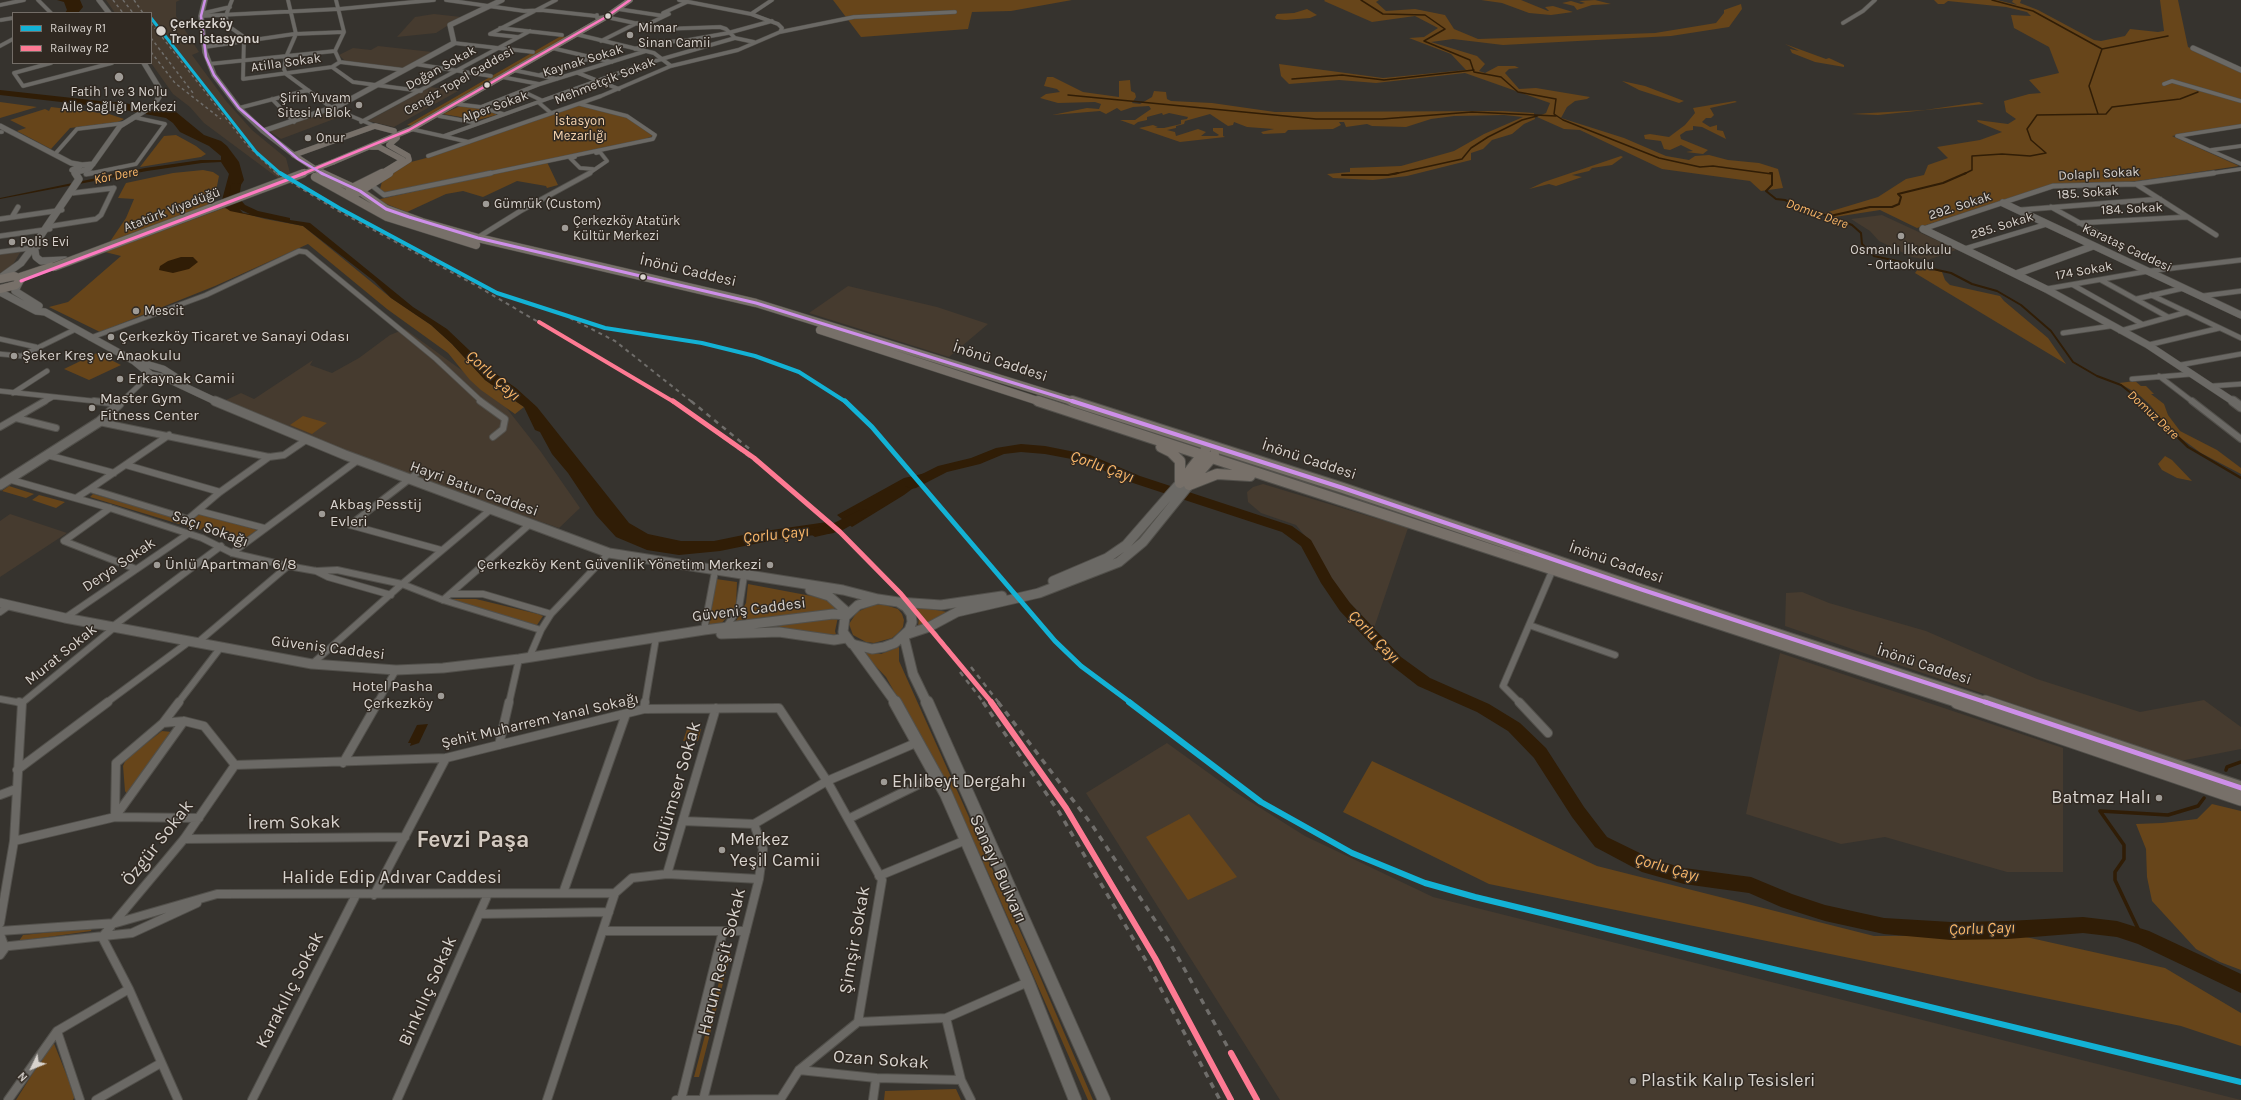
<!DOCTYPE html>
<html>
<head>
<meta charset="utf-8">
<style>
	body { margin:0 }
	#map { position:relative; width:2241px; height:1100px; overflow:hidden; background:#36332e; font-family:Karla,sans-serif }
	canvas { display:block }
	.legend { position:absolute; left:12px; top:12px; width:140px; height:52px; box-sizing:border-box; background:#302922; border:1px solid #736d67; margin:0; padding:5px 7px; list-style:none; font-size:12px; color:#d8d3ce }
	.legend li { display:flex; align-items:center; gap:8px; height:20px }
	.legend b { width:20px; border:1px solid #736d67 }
	.north { position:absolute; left:12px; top:1048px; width:40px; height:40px; -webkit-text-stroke:3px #302922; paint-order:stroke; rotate:227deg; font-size:11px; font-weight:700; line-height:16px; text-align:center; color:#d8d3ce }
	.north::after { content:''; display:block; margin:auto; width:14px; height:18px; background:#d8d3ce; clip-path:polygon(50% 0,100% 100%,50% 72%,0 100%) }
</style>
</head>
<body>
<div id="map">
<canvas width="2241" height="1100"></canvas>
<ul class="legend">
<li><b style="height:5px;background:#13b2d5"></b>Railway R1</li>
<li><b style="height:5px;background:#fe7a93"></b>Railway R2</li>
</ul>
<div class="north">N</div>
</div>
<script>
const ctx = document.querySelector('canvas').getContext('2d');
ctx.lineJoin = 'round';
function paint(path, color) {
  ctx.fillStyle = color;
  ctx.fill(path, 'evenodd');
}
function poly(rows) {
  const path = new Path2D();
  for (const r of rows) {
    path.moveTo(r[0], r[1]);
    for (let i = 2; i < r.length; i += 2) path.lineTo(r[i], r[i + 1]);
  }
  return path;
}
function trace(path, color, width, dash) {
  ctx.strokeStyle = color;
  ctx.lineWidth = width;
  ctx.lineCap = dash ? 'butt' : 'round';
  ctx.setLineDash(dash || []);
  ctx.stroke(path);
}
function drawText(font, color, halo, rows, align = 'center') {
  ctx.font = font + ' Karla,sans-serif';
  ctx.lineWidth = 3;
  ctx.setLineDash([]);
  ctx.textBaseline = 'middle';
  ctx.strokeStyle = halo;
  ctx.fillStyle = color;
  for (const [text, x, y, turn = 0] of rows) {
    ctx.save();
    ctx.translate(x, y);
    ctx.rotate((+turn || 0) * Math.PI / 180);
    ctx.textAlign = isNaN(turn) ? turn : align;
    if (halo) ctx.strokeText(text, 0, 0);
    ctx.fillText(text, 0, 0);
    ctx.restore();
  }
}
const built = poly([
	[106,0,180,0,176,2,176,16,199,52,192,55,226,101,252,130,286,158,290,173,278,178,204,123,190,107,173,94,151,63,151,13,115,13],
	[434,14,461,17,436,33,397,37,415,17],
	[378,46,432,52,403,68,345,61,339,55,353,48,371,50],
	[430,87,458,91,394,127,368,121],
	[330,110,342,116,281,139,269,131],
	[1882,215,1949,246,1956,250,1928,260,1912,257,1879,241,1870,231,1851,219],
	[21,251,12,266,0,273,0,254],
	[848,286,937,307,988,324,949,357,809,313],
	[405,329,497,396,541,452,580,508,559,528,402,473,224,401,241,393,254,399,313,360,310,365,332,373,359,358,390,335],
	[1263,484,1408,528,1374,628,1314,565,1305,536,1296,525,1261,513,1248,502,1247,492,1253,487],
	[10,514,67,533,0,577,0,521],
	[1802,592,1829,603,1926,631,2037,679,2140,712,2204,700,2241,727,2241,749,2180,761,1785,626,1786,593],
	[1780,653,2063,748,2063,872,2007,872,1885,837,1841,844,1746,814],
	[1167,743,1235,792,1305,836,1433,897,2241,1100,1280,1100,1086,793]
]);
const green = poly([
	[833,0,1072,0,1011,11,972,12,968,29,861,37],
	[1325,0,1379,0,1376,2,1386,11,1415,9,1445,15,1454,29,1478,39,1655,33,1716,23,1724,13,1724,10,1741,4,1742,9,1729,27,1671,36,1503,45,1453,39,1431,42,1477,56,1485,64,1479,71,1485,73,1498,66,1515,66,1519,68,1509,69,1505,73,1519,89,1536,88,1590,97,1587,99,1575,101,1567,107,1561,118,1624,138,1666,156,1689,160,1695,156,1709,155,1728,160,1759,163,1778,169,1783,188,1761,191,1750,181,1662,169,1580,130,1564,129,1537,117,1546,113,1550,103,1465,73,1376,83,1339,80,1289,84,1281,76,1279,64,1383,78,1466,70,1451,54,1409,38,1424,37,1438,28,1415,16,1372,22,1324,1],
	[1481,0,1521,0,1548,11,1549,11,1545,7,1553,6,1573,12,1551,15,1529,13,1502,3],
	[1595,0,1611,4,1592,5,1577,10,1574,6,1562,3,1571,1,1581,4,1585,3,1579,1],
	[1934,0,1997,0,2017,5,2012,2,2013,0,2021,0,2020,3,2038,10,2094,40,2101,41,2125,36,2130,29,2158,32,2164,31,2160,0,2178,0,2188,47,2241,71,2241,125,2172,136,2239,166,2123,183,2053,184,1917,228,1880,210,1835,217,1825,213,1878,197,1906,179,1924,175,1928,165,1948,158,1937,147,1980,140,2002,132,1978,122,1977,120,2008,124,2016,119,2006,112,2004,101,2029,94,2041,93,2029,80,2059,73,2049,47,2014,28,2011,15,2031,16,2027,12,2006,7,1948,1,1944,4,1938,4],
	[1307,9,1317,15,1310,18,1285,20,1276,19,1275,17,1277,14,1294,13],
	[561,36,566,37,413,126,407,125],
	[1785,44,1826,59,1829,58,1844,65,1844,67,1815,62,1792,53,1790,49,1799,51],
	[1047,77,1053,77,1083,92,1119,97,1119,81,1130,80,1131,91,1135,93,1136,97,1132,103,1140,104,1152,97,1154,91,1166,92,1167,99,1171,101,1212,103,1275,112,1503,111,1534,113,1535,119,1524,124,1512,134,1492,140,1483,149,1471,153,1471,160,1407,176,1373,180,1333,178,1327,174,1350,172,1350,168,1401,166,1454,151,1484,134,1523,117,1504,115,1454,116,1431,119,1406,127,1372,126,1367,124,1346,127,1344,122,1339,122,1341,125,1333,129,1288,130,1285,133,1263,134,1261,132,1274,129,1247,127,1234,122,1233,125,1228,126,1210,114,1185,121,1184,124,1176,126,1176,128,1167,130,1175,132,1176,136,1198,129,1206,132,1201,136,1217,136,1219,135,1213,131,1213,128,1223,128,1223,136,1225,137,1180,142,1139,128,1153,125,1158,127,1155,128,1164,128,1181,124,1181,120,1187,119,1188,117,1169,113,1163,115,1162,113,1147,117,1147,120,1138,122,1134,125,1120,120,1135,120,1151,109,1149,106,1133,107,1121,111,1117,108,1106,114,1100,111,1052,115,1087,108,1099,109,1101,104,1095,102,1058,103,1040,98,1046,94,1060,92,1057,89,1044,86],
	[1622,81,1645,86,1684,101,1679,103,1639,90],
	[1735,101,1737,102,1710,108,1714,115,1711,118,1706,118,1702,122,1710,127,1717,125,1717,130,1723,131,1726,139,1702,127,1693,126,1693,130,1686,131,1680,135,1681,139,1708,150,1703,154,1686,152,1693,151,1681,145,1670,150,1664,149,1661,141,1645,139,1644,135,1650,134,1669,137,1685,125,1695,113,1693,108],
	[0,102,37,107,0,118],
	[1979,102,1984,104,1878,115,1851,114,1925,110],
	[462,105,480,108,496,114,496,115,478,120,443,114],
	[579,105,626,117,653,136,642,140,385,194,380,189,383,178,411,162,430,157],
	[51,107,109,114,124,119,118,122,70,128,51,149,17,131,26,128,10,120,45,109,53,113,49,111],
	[176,135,196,146,206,154,201,157,140,167,164,136],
	[1621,156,1623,157,1612,165,1592,168,1589,171,1572,175,1582,177,1556,186,1549,184,1529,189,1544,182],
	[547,162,558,185,547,188,546,186,517,181,483,197,463,191,446,194,407,212,376,200],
	[203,170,213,172,219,176,217,186,207,207,109,243,126,218,134,199,118,198,126,183,173,173],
	[224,208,265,219,303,226,391,298,431,325,452,344,485,380,524,407,515,414,481,390,470,380,448,353,387,309,308,244,215,286,100,332,49,307,68,302,121,256,105,252],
	[1926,268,1942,272,1945,280,1950,285,2000,296,2004,301,2048,338,2066,364,1915,273,1918,269],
	[97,353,121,365,89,380,64,369],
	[2135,381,2141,386,2146,386,2154,394,2151,394,2164,404,2168,415,2180,431,2217,450,2241,468,2241,474,2201,453,2171,431,2150,405,2138,394,2119,383],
	[303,416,327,423,312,434,290,425],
	[2165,456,2172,460,2192,481,2177,478,2162,470,2158,464],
	[9,486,34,494,26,498,2,491],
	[93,494,184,520,179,524,90,497],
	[39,495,65,502,56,508,32,500],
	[202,514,257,530,241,541,235,543,226,540,233,535,204,527,200,530,182,525,195,516],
	[716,579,737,582,736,606,721,624,709,626],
	[748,584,822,598,830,601,835,608,832,611,735,623,746,603],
	[453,599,476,599,538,614,543,616,537,625,528,624,470,608,451,601],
	[882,604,898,609,902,614,904,620,903,627,898,633,892,638,874,643,866,642,853,635,849,624,857,612,873,605],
	[915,606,947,612,918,628,919,616],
	[838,617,835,631,837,638,776,626],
	[899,647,899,661,1029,951,1093,1100,1088,1100,990,877,949,790,886,677,861,651,881,654],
	[687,729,701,729,698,741,683,741],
	[162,731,172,732,127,794,125,791,123,766,126,759],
	[1372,761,1597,866,1874,936,2017,935,2165,968,2241,1013,2241,1046,2181,1026,1489,884,1343,812],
	[2212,804,2241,811,2241,970,2220,962,2196,949,2152,901,2147,877,2146,849,2136,824,2162,823,2197,819],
	[1189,814,1237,877,1188,900,1146,837],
	[92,928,91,931,19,941,23,935],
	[727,952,731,952,699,1077,694,1077],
	[53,1041,75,1096,73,1100,16,1100],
	[956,1089,961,1100,884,1100,885,1091]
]);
const water = poly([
	[57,0,80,0,83,7,78,13,65,13,67,10,64,2],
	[0,90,109,102,122,102,150,110,176,112,204,135,221,141,227,146,239,162,244,180,234,196,222,200,229,174,221,162,202,163,147,171,0,199,0,198,145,168,201,160,221,160,221,156,209,146,180,132,173,123,166,118,114,108,0,95],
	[233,202,243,213,310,223,413,307,447,329,489,369,516,388,537,407,629,523,648,534,681,541,714,541,758,532,827,522,833,527,834,533,779,539,720,551,679,555,647,550,616,537,596,515,568,473,552,454,540,432,535,430,524,407,485,380,452,344,431,325,391,298,374,281,303,226,230,211,222,205],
	[193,257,198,262,189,269,173,273,159,270,160,266,168,261,181,257],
	[926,473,928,477,904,495,852,527,837,515,904,478],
	[428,724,419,743,410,746,411,743,408,743,417,725]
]);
const streamFar3 = poly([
	[1361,0,1383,14,1425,15,1445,29,1424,41,1470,60,1474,72,1501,77,1518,92,1556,99,1554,114,1563,120,1659,158,1700,167,1713,166,1772,174],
	[1992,0,2033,11,2102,49,2168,36],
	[1292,79,1342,75,1384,80,1474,70],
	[1068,95,1316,119,1382,119,1472,112,1556,116],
	[2098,114,2089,86,2102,49],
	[1394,174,1462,159,1471,148,1488,137,1522,120,1537,116],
	[1964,174,1972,170,1972,156,2002,154,2030,156,2046,153,2031,140,2027,129,2037,115,2106,114,2112,107,2180,99,2198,92]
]);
const streamFar2 = poly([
	[1770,173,1772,173,1772,185,1766,191,1776,199,1785,200,1810,212,1830,216,1852,225,1861,233,1862,244,1874,256,1951,273,1972,284,1997,291,2021,305,2051,331,2073,362,2097,376,2121,385,2142,402],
	[1342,175,1388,175,1398,173],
	[1830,216,1870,207,1892,207,1899,204,1901,197,1898,194,1943,183,1966,173]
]);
const streamFar1 = poly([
	[2141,401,2188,447,2241,478]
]);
const stream = poly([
	[2226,770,2227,767,2241,762],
	[2142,937,2115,880,2115,872,2124,859,2124,845,2100,811,2168,815,2198,806,2204,798]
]);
const river = poly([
	[236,182,241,185,239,198,245,205,258,211,290,218,290,222,252,215,239,209,229,198,231,185,236,182],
	[1021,444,1045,446,1090,455,1140,476,1292,526,1311,540,1332,578,1350,603,1401,657,1430,678,1489,704,1520,723,1546,748,1584,807,1607,837,1652,859,1684,868,1751,877,1792,894,1825,905,1884,918,1951,922,2008,921,2083,917,2117,921,2149,931,2241,974,2241,993,2138,944,2117,937,2083,933,2008,939,1951,940,1884,934,1825,921,1781,907,1749,893,1684,884,1642,872,1595,847,1572,817,1534,758,1508,731,1477,712,1418,686,1391,665,1340,611,1321,583,1301,546,1282,532,1130,482,1082,461,1045,454,1021,452,1004,454,980,464,947,472,916,488,911,489,904,485,906,482,938,466,971,458,996,448,1021,444],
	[862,509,867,510,869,513,867,516,841,531,815,537,808,532,810,529,832,524,862,509]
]);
const streetFar3 = poly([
	[38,0,51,13],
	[232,0,226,15,227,25,244,37,243,79,332,67,340,62],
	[288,0,296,34,286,57,284,69,286,74,332,108,375,126],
	[336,0,344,32,335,51,340,62,404,70],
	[446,0,524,11,541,10,596,16],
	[0,5,24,0],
	[618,9,664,16],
	[204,13,230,7],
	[751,14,772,0],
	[597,15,597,18,606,17,663,29,720,27,726,29,735,38,754,42],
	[201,16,339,9,434,0],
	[1,20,13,18],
	[1843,23,1863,11,1875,0],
	[646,25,669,14,663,13,687,2],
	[500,28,562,35],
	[780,32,854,17,955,12],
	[575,34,654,53,671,66],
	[518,37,490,34,556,0],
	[601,41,637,23],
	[454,43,533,52],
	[0,46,13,39],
	[205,47,294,34,344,32],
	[552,48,612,62],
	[635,49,657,42,683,41,728,33,772,21],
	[51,63,14,73,23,86,112,63],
	[209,64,335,51],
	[415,64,491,76],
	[332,67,353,82,421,91],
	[513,70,557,79],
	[578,73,619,89],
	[540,75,594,57],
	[502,77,539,84],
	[2164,84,2172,81,2241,101],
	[522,91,541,100],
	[272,99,294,122],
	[538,102,551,113],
	[456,104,481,107,503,114],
	[481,107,540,84,646,51],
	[239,108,308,90],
	[439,116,477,123],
	[361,122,530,31],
	[411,129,469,142],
	[0,132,2,132],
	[444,136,641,65,735,38],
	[2177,136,2241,164],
	[2177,136,2241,126],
	[2211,150,2241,146],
	[55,154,77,129,125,123],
	[428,156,601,96,671,66,738,50,780,32,782,28,778,24,751,14,679,0],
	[575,157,570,158,580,168,593,169],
	[87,174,136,164,165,124,133,117],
	[486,174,653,139,655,135,627,116,580,104],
	[588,174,607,161,600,152,596,153],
	[2207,174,2241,169]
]);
const streetFar2 = poly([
	[86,174,92,173],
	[370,184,384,195,491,173],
	[2136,184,2216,235],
	[73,193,114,188],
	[2051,207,2116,243],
	[2019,210,2160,199],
	[12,217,18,207],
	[0,219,62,210],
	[2079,223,2187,217],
	[52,226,96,219,101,215,114,188],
	[1923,229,2053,186,2136,184,2214,173],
	[0,236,50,229],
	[477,238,522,210,590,173],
	[1964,249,2047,224],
	[0,252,38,247],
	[2101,280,2168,317],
	[2073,285,2142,324],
	[2046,289,2149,271,2241,260],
	[2151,295,2241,338],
	[2202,296,2241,291],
	[2136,299,2184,288],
	[2120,331,2187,312],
	[2063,333,2111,326],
	[90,338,206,295,299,251,306,252,436,359,482,402],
	[0,339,36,347],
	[2148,345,2220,328],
	[0,354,21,356,76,329],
	[2180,365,2241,354],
	[2159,376,2193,402],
	[2132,379,2193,374],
	[2212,386,2241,384],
	[0,391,103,402],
	[13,393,47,371],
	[44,402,53,397],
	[121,402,147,378]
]);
const streetFar1 = poly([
	[94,401,119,404,122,401],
	[480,401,505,419,503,429,493,437],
	[2192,401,2241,439],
	[16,418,56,428],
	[99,422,269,457,284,455,306,440],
	[0,427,45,401],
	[169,435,90,489,188,519,220,492,269,457],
	[47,455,114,473],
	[126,465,220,492],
	[8,479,110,508,202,538,232,553,288,566,197,643],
	[76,498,90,489],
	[110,508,64,541,136,569],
	[199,511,264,528],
	[350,525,441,550],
	[350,525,416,474],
	[232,553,358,460],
	[288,566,316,571,337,570,402,584,443,600,541,630],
	[316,571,328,577,391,595],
	[450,594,483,594,551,614],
	[443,600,530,524],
	[0,612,10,605],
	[65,618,188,534],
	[1529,625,1615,655],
	[112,627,221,546],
	[726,627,739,608,744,576],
	[704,630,715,571],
	[529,658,541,630,551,614,609,553],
	[312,664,402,584,490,510],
	[0,699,22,703],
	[22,703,115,627],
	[106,703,190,641],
	[178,703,221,647],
	[377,703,396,670],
	[509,703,519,659],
	[645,703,656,638],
	[1520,703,1503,686,1553,569]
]);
const street = poly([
	[1519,702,1548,733],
	[644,709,645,702],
	[163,723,179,702],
	[499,745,509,702],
	[343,763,378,702],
	[235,765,446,758,644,709,779,708,827,781,882,880,858,1022,799,1070,780,1100],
	[17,770,108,702],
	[0,795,16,789],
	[115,817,116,763,163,723,184,721,204,726,235,765],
	[115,817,184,721],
	[848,819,936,776],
	[683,821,754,824],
	[184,839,405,837],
	[14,841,115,817,199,818],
	[667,874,716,708],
	[879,876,966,840],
	[563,893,626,714],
	[374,895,446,758],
	[480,914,609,912],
	[0,923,14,841,22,703,19,702],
	[0,931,116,923,217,894,615,893,632,878,667,874,759,879],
	[603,931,746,931],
	[0,934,5,948,0,955],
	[0,947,132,933,197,903],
	[946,1018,961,1080,971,1100],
	[858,1022,946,1018,1028,982],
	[799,1070,876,1078,961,1080],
	[8,1100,57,1031],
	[80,1100,57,1031,129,989],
	[96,1100,161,1063],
	[178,1100,129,989,102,937,184,839,235,765],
	[252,1100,356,895],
	[397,1100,488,894],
	[547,1100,615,893],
	[676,1100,780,1099],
	[681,1100,723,931],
	[703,1100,759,879,763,849,754,824,827,781,918,742],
	[873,1100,876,1078]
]);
const secondaryFar3 = poly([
	[99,0,109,13],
	[205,0,201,16,205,52,214,75,239,108,263,131,294,155],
	[2193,48,2241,70],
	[0,126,71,163,82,165],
	[263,131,340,105,454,43,450,25,502,0],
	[93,164,89,169,77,172,72,170,82,165,93,164],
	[93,164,120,126,154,105,159,97,161,91,144,63],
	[75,172,76,174]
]);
const secondaryFar2 = poly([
	[2003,203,2241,315],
	[1923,229,2046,289,2148,345,2234,402],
	[35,251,36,257,41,261,65,260],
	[2016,274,2093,246],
	[0,278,21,263,33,247,79,179,75,173],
	[19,283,15,291,39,306],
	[0,292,36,311,45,312,134,361,151,375,166,378,217,402],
	[139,362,163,369,177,378]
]);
const secondaryFar1 = poly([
	[215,401,345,455,609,553,843,590,878,599],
	[2233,401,2241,407],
	[0,485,99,422,119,404],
	[1053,581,1107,558,1126,545,1180,483],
	[810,590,829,596,848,613],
	[878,599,898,602,906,607,911,614,912,622,909,630,895,643,884,647,872,649,852,644,843,632,845,617,858,605,878,599],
	[898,602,941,605,1002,596],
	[0,603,65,618,312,664,396,670,443,668,519,659,704,630,833,614,847,615],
	[721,634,779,632,834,640,846,638],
	[905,635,929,627,957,612,1039,593,1119,562,1143,542,1189,485],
	[904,637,913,674,927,703],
	[853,644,896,703]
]);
const secondary = poly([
	[895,702,946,794,1028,982,1075,1100],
	[927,702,1104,1100]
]);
const primaryFar3 = poly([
	[371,147,379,147,403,160,380,174],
	[333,162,411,129,606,17,630,0],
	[323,174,294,155,375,126,394,131],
	[387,174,409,160,408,156,389,145,397,138]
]);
const primaryFar2 = poly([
	[321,173,360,191,386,209,422,222,478,238,756,303,1075,402],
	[315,177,387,217,476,245],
	[350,189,382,173],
	[355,194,389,173],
	[20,277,62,263],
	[0,279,14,276,21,279,16,285,0,289],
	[820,330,1041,402]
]);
const primaryFar1 = poly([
	[1038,401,1960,703],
	[1072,401,1343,488,1640,589,1988,703],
	[1161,447,1171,452,1180,461,1180,483],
	[1191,482,1214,455],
	[1180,483,1205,451],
	[1189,485,1217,474,1250,476]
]);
const primary = poly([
	[1957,702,2241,799],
	[1985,702,2241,788]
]);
const railFar3 = poly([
	[113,0,123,13],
	[123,0,133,13],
	[134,0,143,13],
	[151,23,247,145,277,174],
	[151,38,193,93],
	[151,52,175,83,221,119]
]);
const railFar2 = poly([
	[276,173,335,209,477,286,674,402],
	[570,318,615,341,692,402]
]);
const railFar1 = poly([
	[673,401,772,473,862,553,933,630,992,703],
	[691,401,752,451],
	[971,667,999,703],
	[960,672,984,703]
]);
const rail = poly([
	[983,702,1059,812,1145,959,1220,1100],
	[992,702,1066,808,1155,958,1231,1100],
	[998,702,1092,825,1170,943,1257,1100]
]);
const primaryBridgeFar1 = poly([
	[302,174,333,162]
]);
const primaryBridge = poly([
	[54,267,304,173]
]);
const bus1Far1 = poly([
	[302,174,409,130,606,17,630,0]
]);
const bus1 = poly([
	[21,281,305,173]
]);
const bus2Far3 = poly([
	[205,0,201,16,206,57,214,75,239,108,298,159,323,174]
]);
const bus2Far2 = poly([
	[321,173,360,191,386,209,409,217,478,238,756,303,1075,402]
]);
const bus2Far1 = poly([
	[1072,401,1343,488,1640,589,1988,703]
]);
const bus2 = poly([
	[1985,702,2241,788]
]);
const rail1Far3 = poly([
	[151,18,256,152,281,174]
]);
const rail1Far2 = poly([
	[280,173,339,208,497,293,605,328,702,343,755,356,799,372,846,402]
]);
const rail1Far1 = poly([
	[845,401,872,427,1055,641,1081,666,1131,703]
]);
const rail1 = poly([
	[1129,702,1261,802,1352,853,1425,883,1475,897,2241,1082]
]);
const rail2Far2 = poly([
	[539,322,674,402]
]);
const rail2Far1 = poly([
	[673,401,754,458,840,532,901,594,992,703]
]);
const rail2 = poly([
	[991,702,1066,808,1155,958,1231,1100],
	[1231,1053,1257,1100]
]);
const markers = [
	[608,16,3.5,"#d8d3ce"],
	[161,31,5.5,"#d8d3ce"],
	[630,35,4,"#9f9b96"],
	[119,77,5,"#9f9b96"],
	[487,85,3.5,"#d8d3ce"],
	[359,105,4,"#9f9b96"],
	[308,138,4,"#9f9b96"],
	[486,204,4,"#9f9b96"],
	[565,228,4,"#9f9b96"],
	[1901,236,4,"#9f9b96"],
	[12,242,4,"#9f9b96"],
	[643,277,3.5,"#d8d3ce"],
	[136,311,4,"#9f9b96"],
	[111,337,4,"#9f9b96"],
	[14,356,4,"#9f9b96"],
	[120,379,4,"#9f9b96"],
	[92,408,4,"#9f9b96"],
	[322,514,4,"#9f9b96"],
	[157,565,4,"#9f9b96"],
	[770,565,4,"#9f9b96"],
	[441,696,4,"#9f9b96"],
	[884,782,4,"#9f9b96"],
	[2159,798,4,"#9f9b96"],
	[722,850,4,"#9f9b96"],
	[1633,1081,4,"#9f9b96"]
];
const farStopnames = [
	["Çerkezköy",170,24],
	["Tren İstasyonu",170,39]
];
const farPoinames = [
	["Mimar",638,28],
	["Sinan Camii",638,43],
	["Fatih 1 ve 3 No'lu",119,92,"center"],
	["Aile Sağlığı Merkezi",119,107,"center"],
	["Şirin Yuvam",351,98,"right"],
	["Sitesi A Blok",351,113,"right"],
	["Onur",316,138],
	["Gümrük (Custom)",494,204],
	["Çerkezköy Atatürk",573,221],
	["Kültür Merkezi",573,236],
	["Polis Evi",20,242],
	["Osmanlı İlkokulu",1901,250,"center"],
	["- Ortaokulu",1901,265,"center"],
	["Mescit",144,311]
];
const farStreetnames = [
	["Kaynak Sokak",583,61,-17],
	["Atilla Sokak",286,63,-8],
	["Doğan Sokak",441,68,-29],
	["Cengiz Topel Caddesi",459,81,-30],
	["Mehmetçik Sokak",605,81,-22],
	["Alper Sokak",495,107,-20],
	["Dolaplı Sokak",2099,174,-3],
	["185. Sokak",2088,193,-4],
	["292. Sokak",1960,206,-18],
	["184. Sokak",2132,209,-3],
	["Atatürk Viyadüğü",172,210,-21],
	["285. Sokak",2002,226,-17],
	["Karataş Caddesi",2127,248,25],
	["174 Sokak",2084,271,-10]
];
const farParknames = [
	["İstasyon",580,121],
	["Mezarlığı",580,136]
];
const farWaternames = [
	["Kör Dere",116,176,-11],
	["Domuz Dere",1817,214,20],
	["Domuz Dere",2153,415,43]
];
const streetNames = [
	["İnönü Caddesi",688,271,13],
	["İnönü Caddesi",1000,362,18],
	["İnönü Caddesi",1309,460,18],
	["Hayri Batur Caddesi",474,489,20],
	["Saçı Sokağı",210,529,20],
	["İnönü Caddesi",1616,563,19],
	["Derya Sokak",119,565,-34],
	["Güveniş Caddesi",749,610,-7],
	["Güveniş Caddesi",328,648,7],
	["Murat Sokak",61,655,-39],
	["İnönü Caddesi",1924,665,18],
	["Şehit Muharrem Yanal Sokağı",540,721,-13]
];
const poiNames = [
	["Çerkezköy Ticaret ve Sanayi Odası",119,337],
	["Şeker Kreş ve Anaokulu",22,356],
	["Erkaynak Camii",128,379],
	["Master Gym",100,399],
	["Fitness Center",100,416],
	["Akbaş Pesstij",330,505],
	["Evleri",330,522],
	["Ünlü Apartman 6/8",165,565],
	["Çerkezköy Kent Güvenlik Yönetim Merkezi",762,565,"right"],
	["Hotel Pasha",433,687,"right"],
	["Çerkezköy",433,704,"right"]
];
const waterNames = [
	["Çorlu Çayı",493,376,42],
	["Çorlu Çayı",1102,467,20],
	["Çorlu Çayı",776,535,-6],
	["Çorlu Çayı",1374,637,46],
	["Çorlu Çayı",1667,868,16],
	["Çorlu Çayı",1982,929,-2]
];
const nearPoinames = [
	["Ehlibeyt Dergahı",892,782],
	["Batmaz Halı",2151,798,"right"],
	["Merkez",730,840],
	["Yeşil Camii",730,861],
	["Plastik Kalıp Tesisleri",1641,1081]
];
const nearStreetnames = [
	["Gülümser Sokak",677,787,-74],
	["İrem Sokak",294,823,-1],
	["Özgür Sokak",158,843,-52],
	["Sanayi Bulvarı",998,869,66],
	["Halide Edip Adıvar Caddesi",392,878],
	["Şimşir Sokak",855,940,-80],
	["Harun Reşit Sokak",722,962,-76],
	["Karakılıç Sokak",290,990,-63],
	["Binkılıç Sokak",428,991,-66],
	["Ozan Sokak",881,1060,4]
];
const nearDistrictnames = [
	["Fevzi Paşa",473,840]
];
paint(built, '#463b2f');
paint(green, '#67451a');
paint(water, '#301d06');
trace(streamFar3, '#301d06', 1.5);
trace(streamFar2, '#301d06', 2);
trace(streamFar1, '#301d06', 2.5);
trace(stream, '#301d06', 3.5);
paint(river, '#301d06');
trace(streetFar3, '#52504b', 4.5);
trace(streetFar2, '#52504b', 6);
trace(streetFar1, '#52504b', 8);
trace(street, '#52504b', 10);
trace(secondaryFar3, '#52504b', 6);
trace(secondaryFar2, '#52504b', 8);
trace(secondaryFar1, '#52504b', 11);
trace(secondary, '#52504b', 14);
trace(primaryFar3, '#52504b', 6);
trace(primaryFar2, '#52504b', 9);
trace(primaryFar1, '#52504b', 12);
trace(primary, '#52504b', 15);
trace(streetFar3, '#6b6965', 3.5);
trace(streetFar2, '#6b6965', 4.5);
trace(streetFar1, '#6b6965', 6);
trace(street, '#6b6965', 8);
trace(secondaryFar3, '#6b6965', 5);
trace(secondaryFar2, '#6b6965', 7);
trace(secondaryFar1, '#6b6965', 9);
trace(secondary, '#6b6965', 12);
trace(primaryFar3, '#777069', 5.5);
trace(primaryFar2, '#777069', 8);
trace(primaryFar1, '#777069', 10);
trace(primary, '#777069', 13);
trace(railFar3, '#6f6d6a', 1.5, [3, 3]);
trace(railFar2, '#6f6d6a', 2, [4, 4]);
trace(railFar1, '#6f6d6a', 2.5, [5, 5]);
trace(rail, '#6f6d6a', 3.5, [6, 6]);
trace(primaryBridgeFar1, '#52504b', 6, []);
trace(primaryBridge, '#52504b', 9, []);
trace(primaryBridgeFar1, '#777069', 5.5);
trace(primaryBridge, '#777069', 8);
trace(bus1Far1, '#fe7ac1', 2.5);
trace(bus1, '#fe7ac1', 3);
trace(bus2Far3, '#ce8fe9', 2.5);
trace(bus2Far2, '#ce8fe9', 3);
trace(bus2Far1, '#ce8fe9', 4);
trace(bus2, '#ce8fe9', 5);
trace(rail1Far3, '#13b2d5', 3);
trace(rail1Far2, '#13b2d5', 4);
trace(rail1Far1, '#13b2d5', 5);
trace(rail1, '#13b2d5', 6);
trace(rail2Far2, '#fe7a93', 4);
trace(rail2Far1, '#fe7a93', 5);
trace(rail2, '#fe7a93', 6);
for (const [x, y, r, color] of markers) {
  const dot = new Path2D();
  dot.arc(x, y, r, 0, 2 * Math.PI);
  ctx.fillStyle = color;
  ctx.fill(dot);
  trace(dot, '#302922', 1.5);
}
drawText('bold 13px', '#d8d3ce', '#302922', farStopnames, 'left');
drawText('13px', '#d8d3ce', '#302922', farPoinames, 'left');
drawText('13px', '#d8d3ce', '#302922', farStreetnames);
drawText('13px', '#f5d3af', '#302922', farParknames);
drawText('italic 13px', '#f9b668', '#302922', farWaternames);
drawText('15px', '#d8d3ce', '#302922', streetNames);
drawText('15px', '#d8d3ce', '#302922', poiNames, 'left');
drawText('italic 16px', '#f9b668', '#302922', waterNames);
drawText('18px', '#d8d3ce', '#302922', nearPoinames, 'left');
drawText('18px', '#d8d3ce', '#302922', nearStreetnames);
drawText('bold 23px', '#d3cac1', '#302922', nearDistrictnames);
</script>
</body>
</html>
